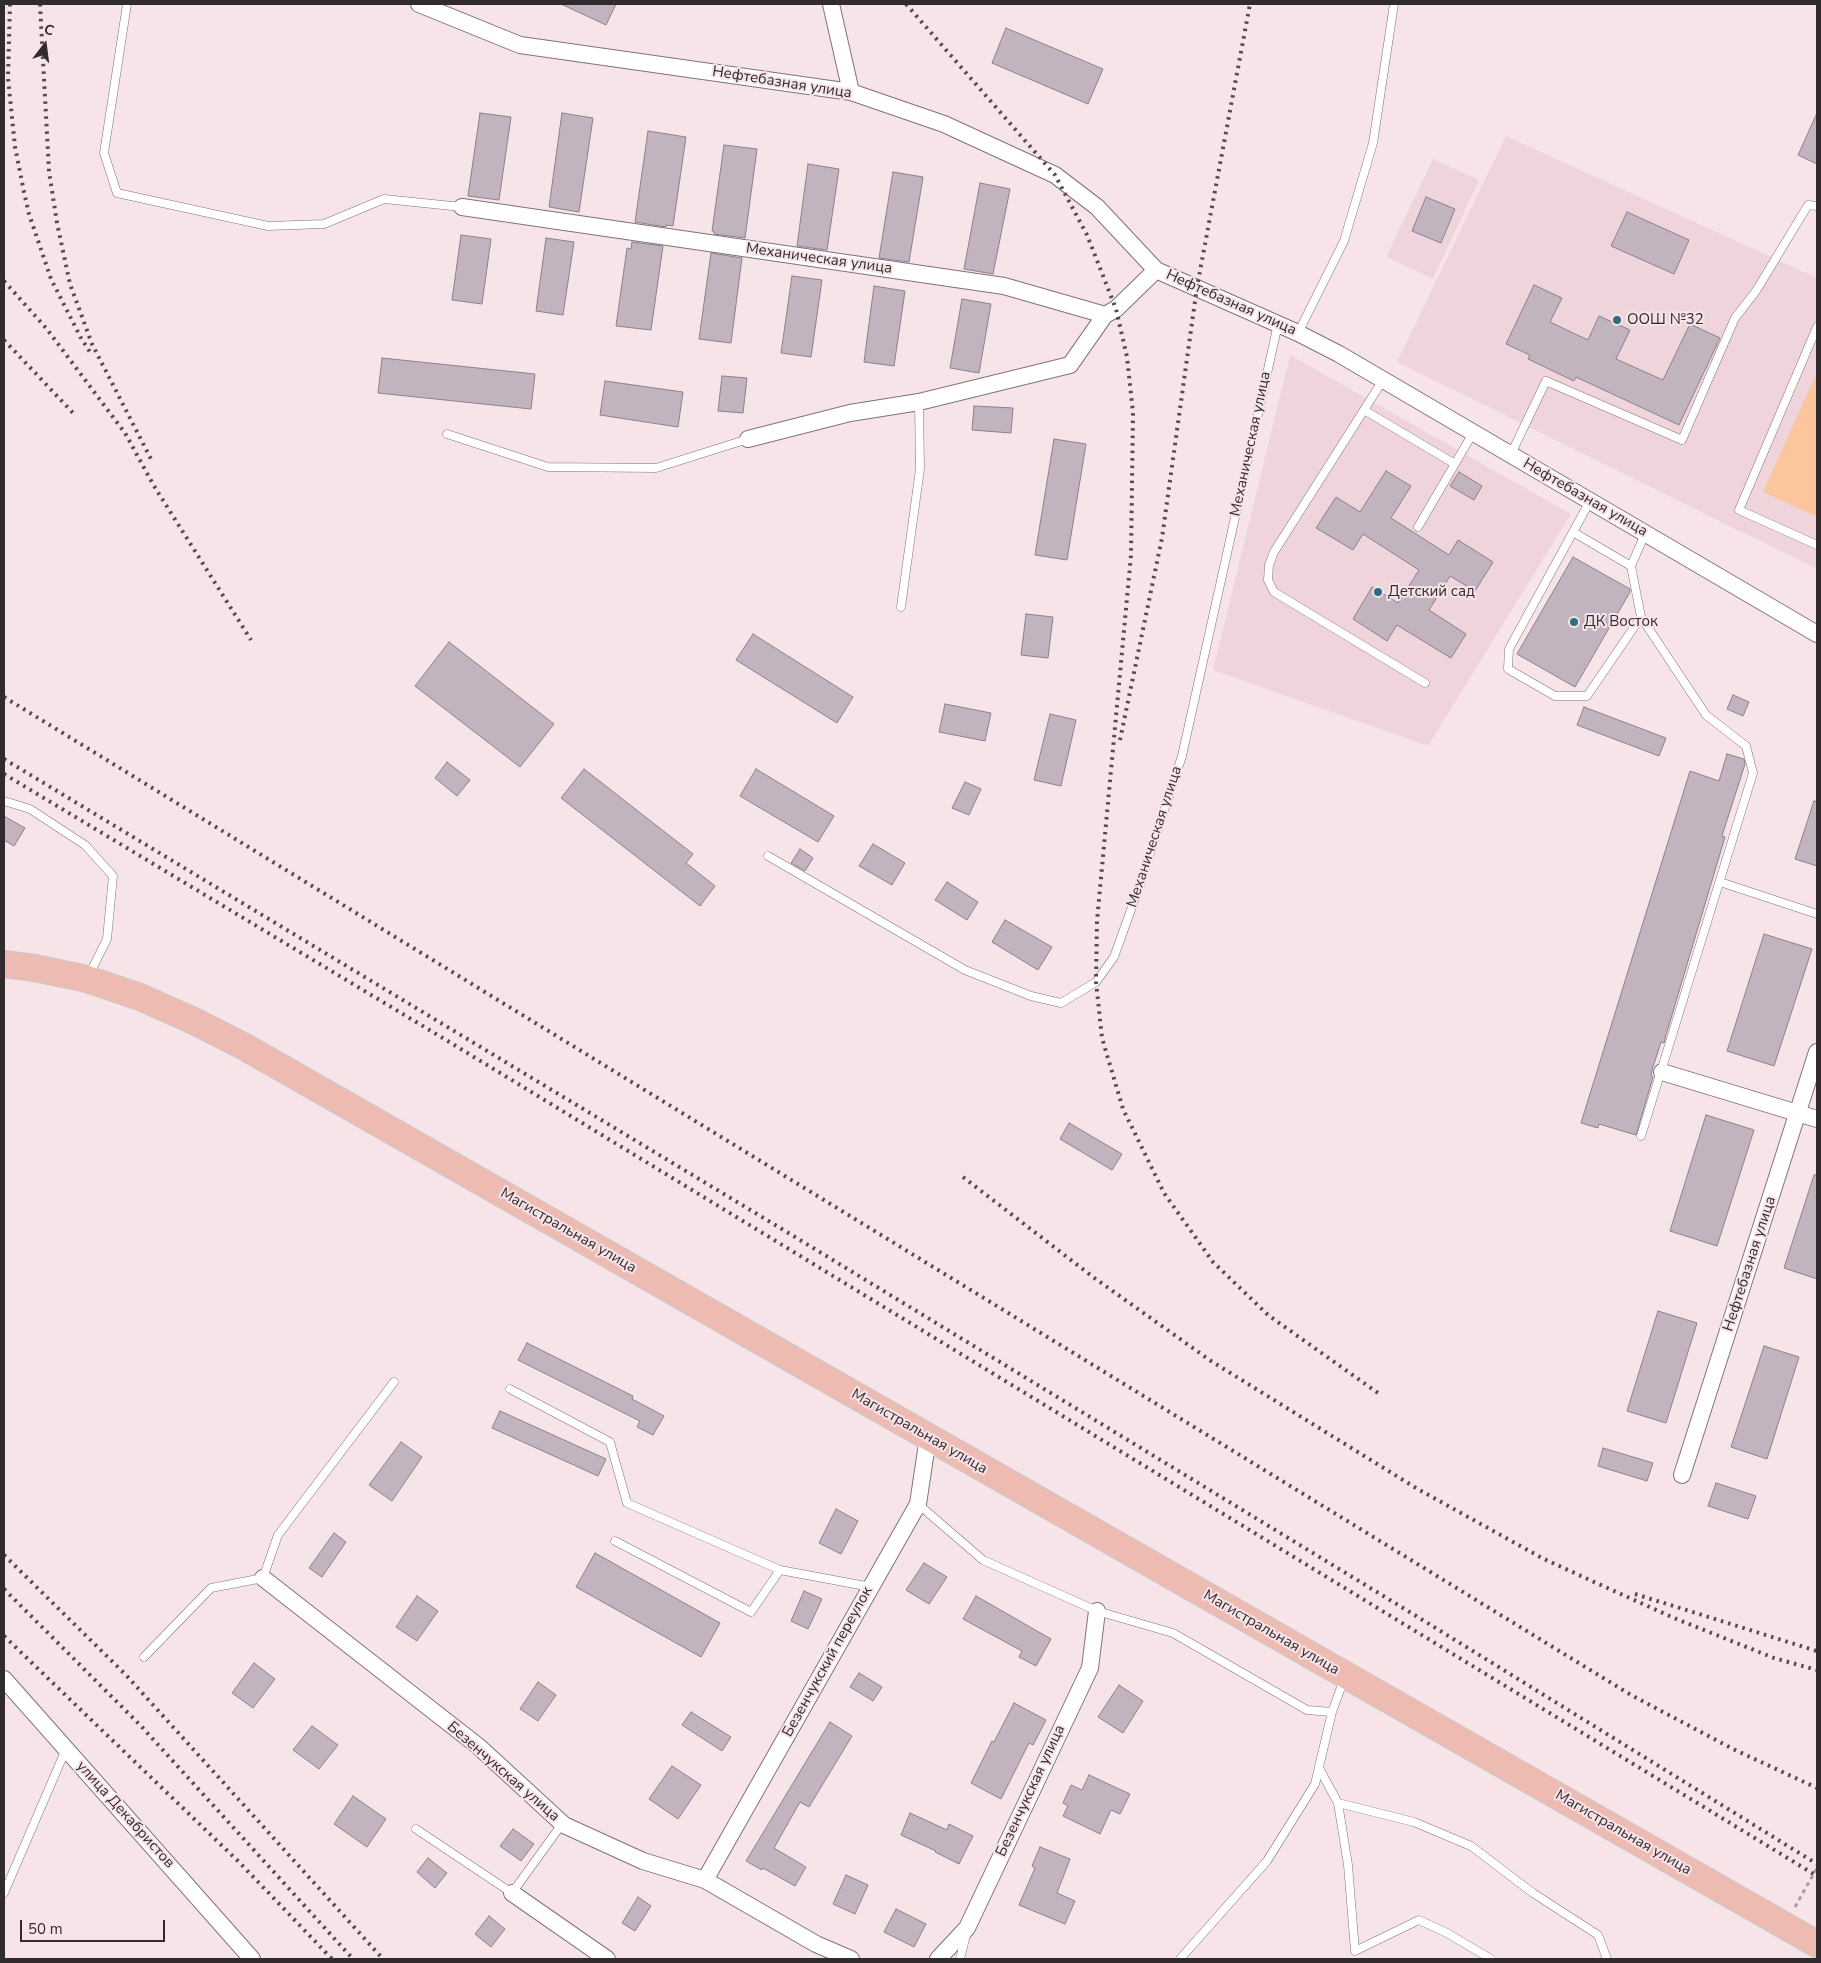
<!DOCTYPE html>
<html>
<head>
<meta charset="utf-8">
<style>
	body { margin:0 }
	#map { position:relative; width:1821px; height:1963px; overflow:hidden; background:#f6e4e9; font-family:"Nunito Sans",sans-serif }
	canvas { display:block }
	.frame { position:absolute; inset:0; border:5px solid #322b2d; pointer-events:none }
	.north { position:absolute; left:20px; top:20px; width:50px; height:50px; -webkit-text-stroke:4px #f6e4e9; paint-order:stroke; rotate:15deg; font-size:14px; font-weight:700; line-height:20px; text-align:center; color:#322b2d }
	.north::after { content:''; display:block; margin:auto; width:18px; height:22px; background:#322b2d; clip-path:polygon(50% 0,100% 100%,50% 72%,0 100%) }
	.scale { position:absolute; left:20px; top:1920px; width:145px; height:22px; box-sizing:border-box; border:2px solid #322b2d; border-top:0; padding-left:6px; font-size:15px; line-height:18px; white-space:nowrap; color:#322b2d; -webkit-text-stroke:4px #f6e4e9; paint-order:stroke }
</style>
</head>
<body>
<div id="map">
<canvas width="1821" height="1963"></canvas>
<div class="frame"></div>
<div class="north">С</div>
<div class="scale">50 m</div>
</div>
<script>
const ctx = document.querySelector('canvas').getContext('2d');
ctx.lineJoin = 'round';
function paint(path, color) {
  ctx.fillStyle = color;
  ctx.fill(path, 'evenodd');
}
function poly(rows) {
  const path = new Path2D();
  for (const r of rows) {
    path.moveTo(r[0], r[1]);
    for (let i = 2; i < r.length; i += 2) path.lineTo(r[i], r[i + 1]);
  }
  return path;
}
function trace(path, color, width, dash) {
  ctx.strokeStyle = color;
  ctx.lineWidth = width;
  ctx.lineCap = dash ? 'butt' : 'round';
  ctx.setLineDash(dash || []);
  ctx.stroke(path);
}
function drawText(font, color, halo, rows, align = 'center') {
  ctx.font = font + ' "Nunito Sans",sans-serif';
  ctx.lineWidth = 4;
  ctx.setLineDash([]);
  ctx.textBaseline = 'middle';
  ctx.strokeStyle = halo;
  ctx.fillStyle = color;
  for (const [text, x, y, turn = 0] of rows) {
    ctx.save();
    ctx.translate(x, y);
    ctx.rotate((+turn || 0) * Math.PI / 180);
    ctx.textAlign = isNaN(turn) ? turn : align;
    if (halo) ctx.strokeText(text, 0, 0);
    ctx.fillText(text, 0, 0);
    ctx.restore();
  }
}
const built = poly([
	[1506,136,1817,278,1817,569,1397,362],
	[1433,159,1479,180,1433,279,1386,257],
	[1290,355,1571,514,1428,746,1213,670]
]);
const green = poly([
	[1817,372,1817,517,1763,492]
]);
const building = poly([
	[561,4,616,4,606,25,561,4],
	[1006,28,1103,69,1088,104,992,63,1006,28],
	[480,113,511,117,499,200,468,196,480,113],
	[562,113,593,118,579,212,549,207,562,113],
	[1817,113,1817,164,1798,155,1817,113],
	[648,131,686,137,673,226,666,225,666,227,635,222,648,131],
	[724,145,757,149,745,238,714,234,714,231,712,231,724,145],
	[808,164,839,169,827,250,797,246,808,164],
	[893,172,923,177,909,262,879,258,893,172],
	[980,183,1010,189,993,274,964,269,980,183],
	[1426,197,1455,209,1441,243,1412,231,1426,197],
	[1627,212,1689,240,1674,274,1611,246,1627,212],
	[461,235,491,239,482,304,452,300,461,235],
	[546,238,574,242,563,315,536,311,546,238],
	[632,242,663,246,651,330,616,326,627,248,631,249,632,242],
	[711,253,742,258,731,343,699,339,711,253],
	[792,276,822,280,811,357,781,353,792,276],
	[1534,285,1562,298,1550,322,1588,340,1599,316,1630,330,1616,359,1663,380,1690,324,1720,338,1679,425,1576,377,1574,381,1528,359,1530,355,1506,344,1534,285],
	[874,286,905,291,894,366,864,362,874,286],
	[962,299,991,304,979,373,950,368,962,299],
	[382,358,535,374,531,409,378,393,382,358],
	[722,376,747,378,743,413,718,411,722,376],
	[605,381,683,392,678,427,600,415,605,381],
	[974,406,1013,408,1011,433,972,430,974,406],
	[1054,439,1086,444,1067,560,1035,555,1054,439],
	[1386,471,1411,486,1391,518,1449,555,1458,540,1493,562,1475,591,1450,576,1429,610,1466,634,1451,658,1397,625,1387,641,1353,619,1372,587,1398,603,1419,570,1363,534,1353,550,1316,528,1336,497,1360,512,1386,471],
	[1459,472,1482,486,1474,500,1450,486,1459,472],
	[1573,557,1630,589,1630,592,1575,687,1517,654,1573,557],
	[1026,614,1053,617,1048,658,1021,655,1026,614],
	[753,634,853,697,837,723,736,660,753,634],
	[449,642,554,724,520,767,415,686,449,642],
	[1733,695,1749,702,1743,716,1727,709,1733,695],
	[945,704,991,713,985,741,939,732,945,704],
	[1584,707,1666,738,1659,756,1577,725,1584,707],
	[1050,714,1076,720,1061,786,1034,780,1050,714],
	[1727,754,1744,759,1745,764,1722,836,1725,837,1666,1035,1664,1043,1661,1042,1652,1070,1651,1076,1653,1077,1636,1135,1599,1124,1598,1128,1581,1123,1690,771,1719,781,1727,754],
	[447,762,470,780,457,796,435,778,447,762],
	[584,769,693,854,686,863,715,886,700,906,561,798,584,769],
	[756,769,834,816,818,842,740,796,756,769],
	[965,782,981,789,969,815,952,808,965,782],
	[1814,801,1817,802,1817,866,1795,859,1814,801],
	[4,816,25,828,14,846,4,840,4,816],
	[873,844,905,863,892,885,859,866,873,844],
	[800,849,813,858,805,871,791,863,800,849],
	[947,882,978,902,967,920,935,900,947,882],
	[1005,920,1052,947,1038,970,992,942,1005,920],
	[1764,934,1812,949,1774,1066,1727,1051,1764,934],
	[1706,1115,1754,1130,1717,1246,1670,1231,1706,1115],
	[1069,1123,1122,1154,1112,1170,1060,1139,1069,1123],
	[1814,1175,1817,1175,1817,1279,1784,1268,1814,1175],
	[1658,1311,1697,1323,1666,1423,1627,1411,1658,1311],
	[527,1343,633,1396,632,1399,664,1416,653,1435,637,1427,640,1421,518,1360,527,1343],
	[1764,1346,1799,1357,1767,1459,1731,1447,1764,1346],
	[500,1411,606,1459,598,1476,492,1428,500,1411],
	[401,1442,422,1457,392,1501,369,1485,401,1442],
	[1603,1448,1653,1463,1647,1481,1598,1466,1603,1448],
	[1716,1483,1756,1496,1748,1519,1708,1506,1716,1483],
	[836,1509,858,1521,841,1554,819,1543,836,1509],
	[334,1533,346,1542,322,1577,309,1568,334,1533],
	[595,1553,720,1623,701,1657,576,1587,595,1553],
	[924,1563,947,1577,929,1604,906,1590,924,1563],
	[804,1591,822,1599,808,1629,791,1621,804,1591],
	[417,1596,438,1611,417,1641,396,1627,417,1596],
	[976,1596,1051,1639,1036,1666,1019,1657,1022,1651,963,1619,976,1596],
	[254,1663,275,1679,253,1708,232,1693,254,1663],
	[859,1673,882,1687,873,1701,850,1687,859,1673],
	[538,1682,556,1695,538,1721,520,1709,538,1682],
	[1119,1685,1143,1701,1123,1733,1098,1717,1119,1685],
	[1014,1703,1046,1720,1033,1745,1029,1743,1001,1799,971,1783,992,1741,994,1742,1014,1703],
	[691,1712,731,1737,722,1751,682,1725,691,1712],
	[830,1722,852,1736,809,1807,800,1802,774,1848,806,1867,795,1886,763,1868,762,1870,746,1861,830,1722],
	[312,1726,338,1745,319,1769,293,1750,312,1726],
	[672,1766,701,1785,678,1819,649,1799,672,1766],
	[1089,1775,1130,1794,1120,1814,1111,1810,1100,1834,1063,1816,1068,1806,1063,1803,1071,1785,1082,1790,1089,1775],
	[353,1796,386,1819,367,1847,334,1824,353,1796],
	[910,1813,947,1830,949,1824,973,1836,959,1864,935,1852,936,1851,901,1835,910,1813],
	[513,1829,534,1844,521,1861,500,1846,513,1829],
	[1040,1847,1070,1859,1057,1893,1075,1901,1065,1924,1019,1905,1035,1868,1032,1866,1040,1847],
	[428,1858,447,1873,435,1888,417,1872,428,1858],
	[846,1875,868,1885,855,1914,833,1904,846,1875],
	[638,1897,651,1906,635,1931,622,1923,638,1897],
	[896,1909,926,1924,914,1947,884,1932,896,1909],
	[489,1916,505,1929,491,1947,475,1934,489,1916]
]);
const path = poly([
	[1795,1907,1817,1868]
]);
const lane = poly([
	[127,4,104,153,117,193,268,226,324,224,384,199,462,207],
	[1817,327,1739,510,1817,545],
	[1298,333,1344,241,1373,143,1394,4],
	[1383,380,1274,552,1269,565,1268,580,1274,592,1425,683],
	[1364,410,1455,464],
	[447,434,548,467,656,468,748,439],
	[1511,454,1546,381,1682,440,1735,318,1756,291,1808,205,1817,206],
	[1590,501,1509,649,1508,669,1555,696,1587,696,1641,617],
	[1418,527,1473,433],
	[1573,532,1631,566],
	[901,607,920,469,919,402],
	[4,801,30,809,85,845,113,876,107,939,89,975],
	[768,856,965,970,1031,996,1061,1003,1096,982,1114,957,1137,893,1182,756,1278,324],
	[1720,882,1817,914],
	[1641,1136,1753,773,1746,746,1706,715,1641,617,1631,566,1645,534],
	[510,1389,610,1442,627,1503,780,1570,871,1587],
	[918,1504,983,1560,1097,1611,1173,1633,1307,1710,1332,1712,1344,1679],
	[615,1541,751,1612,780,1570],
	[144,1657,211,1588,263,1578,278,1535,394,1382],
	[1319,1768,1338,1803,1414,1822,1471,1846,1533,1893,1598,1935,1607,1959],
	[1338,1803,1348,1865,1355,1951,1419,1920,1447,1933,1491,1959],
	[416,1829,512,1893,562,1824],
	[4,1893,66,1749],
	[960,1959,966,1935],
	[1180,1959,1267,1861,1315,1784,1332,1712]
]);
const street = poly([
	[419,4,520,45,851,92,944,124,1055,175,1097,207,1156,270,1298,333,1339,354,1817,634],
	[831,4,851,92],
	[462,207,1004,286,1105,315,1116,309,1156,270],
	[748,439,850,413,919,402,1070,365,1105,315],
	[1662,1072,1817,1119],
	[1682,1475,1817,1052],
	[263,1578,478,1746,564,1825,643,1861,705,1880,816,1944,851,1959],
	[4,1679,252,1959],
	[705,1880,918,1504,928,1437],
	[512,1893,607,1959],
	[938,1959,967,1928,1090,1668,1097,1611]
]);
const primary = poly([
	[4,964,35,968,87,979,140,997,194,1021,245,1047,1817,1944]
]);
const rail = poly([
	[10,4,8,78,15,147,24,192,29,214,51,279,81,338,90,352],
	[40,4,49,171,57,223,70,284,92,344,152,461],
	[906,4,1055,175,1087,235,1116,309,1127,357,1133,413,1131,555,1097,921,1096,982,1102,1038,1123,1109,1164,1193,1213,1262,1268,1315,1378,1393],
	[4,281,46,328,125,433,154,486,251,640],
	[4,340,75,415],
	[4,697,1631,1695,1733,1749,1817,1788],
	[1120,740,1162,538,1197,287,1250,4],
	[4,759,805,1243,1426,1622,1817,1864],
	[4,774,451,1043,1817,1876],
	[963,1177,1093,1277,1211,1361,1416,1488,1542,1558,1592,1581,1674,1618,1774,1658,1817,1670],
	[4,1555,126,1675,383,1959],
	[4,1589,141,1726,353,1959],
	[1635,1594,1817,1651],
	[4,1636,239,1862,332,1959]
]);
const markers = [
	[1617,320,5,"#2c6e80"],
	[1378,592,5,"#2c6e80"],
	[1574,622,5,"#2c6e80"]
];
const streetNames = [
	["Нефтебазная улица",782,83,9],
	["Механическая улица",819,259,8],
	["Нефтебазная улица",1231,303,24],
	["Механическая улица",1251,444,-78],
	["Нефтебазная улица",1585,498,30],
	["Механическая улица",1155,837,-72],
	["Магистральная улица",568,1231,30],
	["Нефтебазная улица",1750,1264,-72],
	["Магистральная улица",919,1432,30],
	["Магистральная улица",1271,1633,30],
	["Безенчукский переулок",828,1662,-61],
	["Безенчукская улица",503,1772,41],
	["Безенчукская улица",1031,1791,-65],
	["улица Декабристов",125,1815,48],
	["Магистральная улица",1623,1833,30]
];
const poiNames = [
	["ООШ №32",1627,320],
	["Детский сад",1388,592],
	["ДК Восток",1584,622]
];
paint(built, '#efd5db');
paint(green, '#fbc69e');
paint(building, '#c1b4be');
trace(building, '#8c808a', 1);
trace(lane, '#827276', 9);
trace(street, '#827276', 18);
trace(primary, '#cac8c8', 28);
trace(path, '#aa9ca0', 3, [4, 4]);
trace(lane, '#fff', 8);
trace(street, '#fff', 16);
trace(primary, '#eebbb3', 26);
trace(rail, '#534b4d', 4, [2.5, 5]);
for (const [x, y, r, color] of markers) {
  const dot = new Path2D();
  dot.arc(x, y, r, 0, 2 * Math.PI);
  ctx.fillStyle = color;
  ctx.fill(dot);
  trace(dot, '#f6e4e9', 2);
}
drawText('15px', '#322b2d', '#f6e4e9', streetNames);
drawText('15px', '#322b2d', '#f6e4e9', poiNames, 'left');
</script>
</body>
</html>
